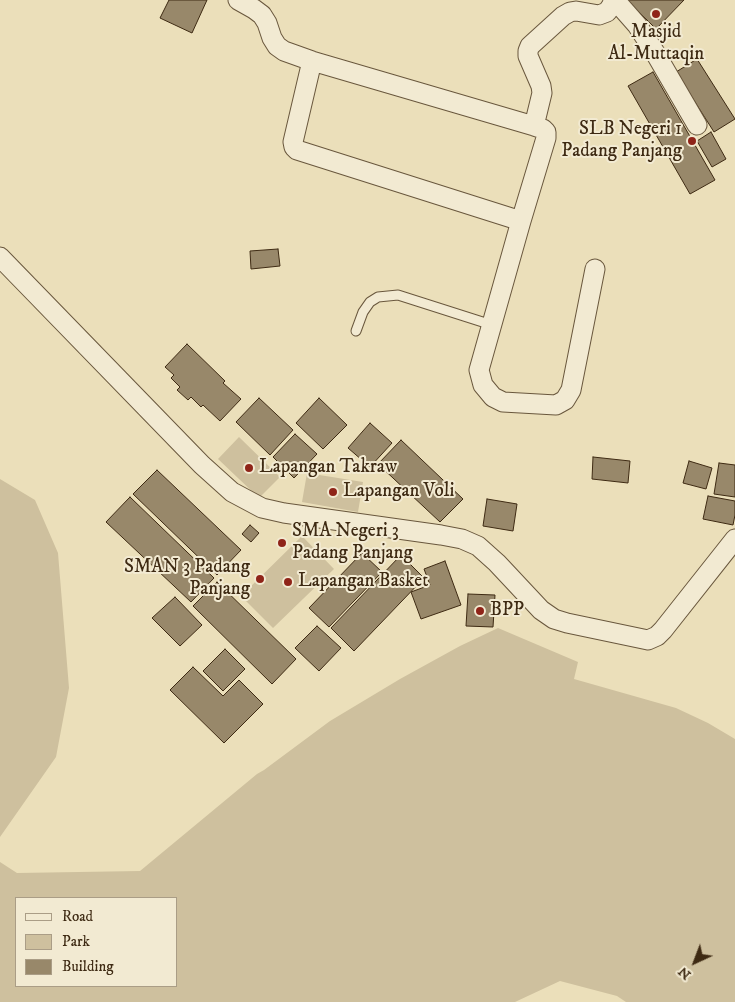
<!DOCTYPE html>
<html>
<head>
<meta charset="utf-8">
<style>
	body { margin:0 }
	#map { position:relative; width:735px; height:1002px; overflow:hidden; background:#ebdfba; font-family:"IM FELL DW Pica",serif }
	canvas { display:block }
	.legend { position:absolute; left:15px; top:897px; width:162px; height:90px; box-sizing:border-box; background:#f2ead2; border:1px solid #aa9d86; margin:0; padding:6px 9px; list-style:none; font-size:15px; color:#3e2a13 }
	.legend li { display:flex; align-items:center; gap:10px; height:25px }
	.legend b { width:25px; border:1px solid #aa9d86 }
	.north { position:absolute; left:670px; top:937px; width:50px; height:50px; -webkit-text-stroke:4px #f2ead2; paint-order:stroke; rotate:223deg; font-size:14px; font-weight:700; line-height:20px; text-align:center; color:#3e2a13 }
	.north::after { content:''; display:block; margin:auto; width:18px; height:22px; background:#3e2a13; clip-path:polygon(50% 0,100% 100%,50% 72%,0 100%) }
</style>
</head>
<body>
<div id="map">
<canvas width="735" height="1002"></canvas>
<ul class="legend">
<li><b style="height:6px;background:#f2ead2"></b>Road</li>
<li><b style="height:14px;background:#cec09e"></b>Park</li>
<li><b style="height:14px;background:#98886a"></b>Building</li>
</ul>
<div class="north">N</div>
</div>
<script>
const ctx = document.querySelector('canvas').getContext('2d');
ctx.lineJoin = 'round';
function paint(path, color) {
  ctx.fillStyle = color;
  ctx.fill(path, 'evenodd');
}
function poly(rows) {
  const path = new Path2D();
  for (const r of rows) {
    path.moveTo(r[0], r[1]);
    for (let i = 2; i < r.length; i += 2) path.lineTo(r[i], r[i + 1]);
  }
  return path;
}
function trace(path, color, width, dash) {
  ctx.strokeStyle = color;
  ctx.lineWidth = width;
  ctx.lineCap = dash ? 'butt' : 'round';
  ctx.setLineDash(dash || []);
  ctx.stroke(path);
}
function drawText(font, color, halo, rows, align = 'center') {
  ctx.font = font + ' "IM FELL DW Pica",serif';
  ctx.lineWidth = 4;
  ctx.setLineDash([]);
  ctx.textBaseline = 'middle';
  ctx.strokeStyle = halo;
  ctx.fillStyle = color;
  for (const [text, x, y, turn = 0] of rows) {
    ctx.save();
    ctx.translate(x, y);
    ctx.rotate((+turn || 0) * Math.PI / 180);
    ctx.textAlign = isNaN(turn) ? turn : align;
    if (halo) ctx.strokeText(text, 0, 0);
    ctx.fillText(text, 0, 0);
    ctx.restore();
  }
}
const green = poly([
	[239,437,280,477,259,498,218,459],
	[307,473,363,482,358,512,302,502],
	[0,479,35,500,58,553,69,688,56,757,0,837],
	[302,536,334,569,273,628,241,596],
	[498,628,578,662,574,679,676,708,708,723,735,739,735,1002,626,1002,617,996,560,981,515,1002,0,1002,0,862,17,873,140,871,257,774,264,770,330,721,400,679,460,646],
	[16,898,176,898,176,986,16,986]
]);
const building = poly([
	[169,0,207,0,192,33,160,18,169,0],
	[627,0,684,0,656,29,627,0],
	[697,59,735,119,714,132,676,72,697,59],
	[653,72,715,180,690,194,628,86,653,72],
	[711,132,726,159,712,167,697,141,711,132],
	[278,249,280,266,251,269,250,251,278,249],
	[187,344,225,381,223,383,241,399,220,421,203,405,201,407,191,397,188,400,177,390,180,387,171,378,174,375,165,367,187,344],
	[259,398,293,430,270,455,236,422,259,398],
	[319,398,347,425,323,449,296,423,319,398],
	[370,423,392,443,370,467,348,448,370,423],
	[295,434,317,454,294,478,273,457,295,434],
	[401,440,463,499,440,522,378,464,401,440],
	[593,457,630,461,628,483,592,479,593,457],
	[689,461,712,468,706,489,683,483,689,461],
	[719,463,735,465,735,497,714,494,719,463],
	[157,470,241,550,217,575,133,494,157,470],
	[708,496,735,501,735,515,733,525,703,519,708,496],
	[130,497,214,578,191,602,106,522,130,497],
	[487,499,517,504,513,531,483,526,487,499],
	[250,525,259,533,251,542,242,534,250,525],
	[362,553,382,572,329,627,309,608,362,553],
	[401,555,424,578,354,651,331,628,401,555],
	[445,561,461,605,421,619,411,592,430,585,424,569,445,561],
	[217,582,296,659,272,684,193,606,217,582],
	[468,594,495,595,493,627,466,626,468,594],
	[175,597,202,625,180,646,152,618,175,597],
	[317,626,341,648,319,671,295,648,317,626],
	[225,649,245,669,223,691,203,671,225,649],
	[193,667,223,696,239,680,263,704,224,743,170,690,193,667]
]);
const lane = poly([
	[356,331,363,312,370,302,378,297,398,295,492,325]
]);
const street = poly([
	[238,0,254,9,262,15,267,23,272,38,277,46,284,51,312,61,534,126,543,129,546,132,546,138,521,221,479,370,483,385,493,397,503,402,556,405,565,400,571,390,595,269],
	[615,0,637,25,654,51,697,125],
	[312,61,293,142,294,147,297,150,521,221],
	[534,126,542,93,541,86,528,56,528,51,530,46,563,16,570,12,576,11,599,15,607,12,612,5,613,0],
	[0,257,202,465,232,492,262,508,284,513,441,535,462,539,478,546,497,563,541,610,554,619,567,623,648,640,657,636,663,630,735,539]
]);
const markers = [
	[656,14,5,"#8f2418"],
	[692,141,5,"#8f2418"],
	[249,468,5,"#8f2418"],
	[333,492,5,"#8f2418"],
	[282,543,5,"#8f2418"],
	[260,579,5,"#8f2418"],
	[288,582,5,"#8f2418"],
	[480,611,5,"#8f2418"]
];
const poiNames = [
	["Masjid",656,33,"center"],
	["Al-Muttaqin",656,55,"center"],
	["SLB Negeri 1",682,130,"right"],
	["Padang Panjang",682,152,"right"],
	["Lapangan Takraw",259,468],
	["Lapangan Voli",343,492],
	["SMA Negeri 3",292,532],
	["Padang Panjang",292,554],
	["SMAN 3 Padang",250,568,"right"],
	["Panjang",250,590,"right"],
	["Lapangan Basket",298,582],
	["BPP",490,611]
];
paint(green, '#cec09e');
paint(building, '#98886a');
trace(building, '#3e2a13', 1);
trace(lane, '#69573d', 11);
trace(street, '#69573d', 21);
trace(lane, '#f2ead2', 9);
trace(street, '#f2ead2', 19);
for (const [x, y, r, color] of markers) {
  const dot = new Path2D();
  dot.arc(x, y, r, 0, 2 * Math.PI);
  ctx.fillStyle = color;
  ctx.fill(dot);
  trace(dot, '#f2ead2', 2);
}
drawText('19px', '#3e2a13', '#f2ead2', poiNames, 'left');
</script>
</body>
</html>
